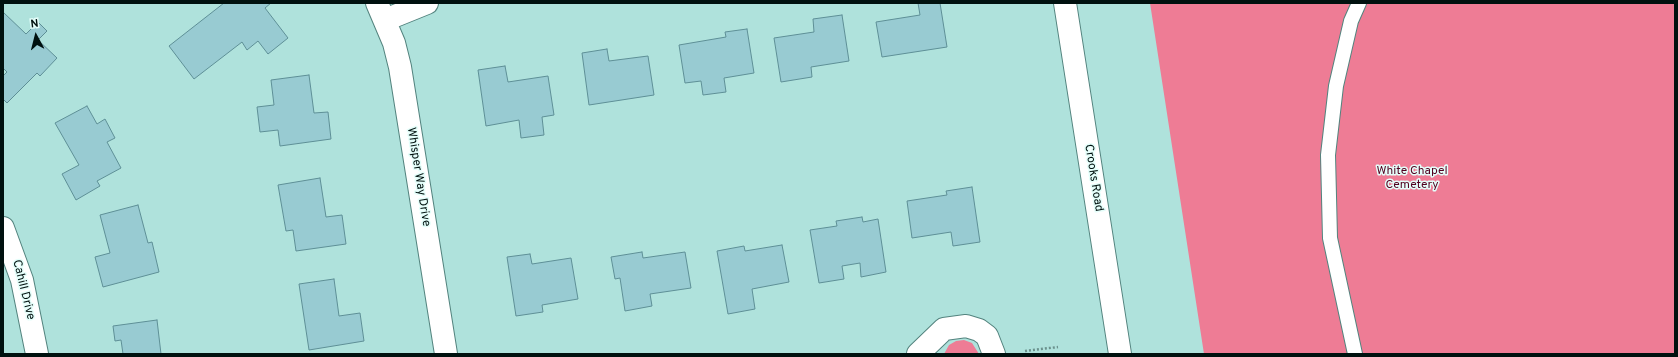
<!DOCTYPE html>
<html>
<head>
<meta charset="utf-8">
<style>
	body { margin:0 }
	#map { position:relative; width:1678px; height:357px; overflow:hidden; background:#afe2dc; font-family:Overpass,sans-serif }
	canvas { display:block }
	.frame { position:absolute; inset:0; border:4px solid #00110f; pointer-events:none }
	.north { position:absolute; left:16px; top:16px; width:40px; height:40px; -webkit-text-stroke:3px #e4fefa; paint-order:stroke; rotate:353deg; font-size:11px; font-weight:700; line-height:16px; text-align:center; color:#00110f }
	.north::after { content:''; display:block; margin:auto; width:14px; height:18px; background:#00110f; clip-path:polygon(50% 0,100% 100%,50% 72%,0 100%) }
</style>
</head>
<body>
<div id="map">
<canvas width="1678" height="357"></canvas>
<div class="frame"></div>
<div class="north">N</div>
</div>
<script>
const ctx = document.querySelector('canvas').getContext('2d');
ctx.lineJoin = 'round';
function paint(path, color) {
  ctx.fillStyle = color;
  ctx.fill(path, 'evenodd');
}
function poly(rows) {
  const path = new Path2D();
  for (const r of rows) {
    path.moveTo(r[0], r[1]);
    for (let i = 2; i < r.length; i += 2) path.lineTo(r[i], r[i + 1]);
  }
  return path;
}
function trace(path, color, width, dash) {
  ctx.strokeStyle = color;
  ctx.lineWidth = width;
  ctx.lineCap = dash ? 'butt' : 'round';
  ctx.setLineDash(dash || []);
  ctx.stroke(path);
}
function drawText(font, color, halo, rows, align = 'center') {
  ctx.font = font + ' Overpass,sans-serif';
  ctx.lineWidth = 3;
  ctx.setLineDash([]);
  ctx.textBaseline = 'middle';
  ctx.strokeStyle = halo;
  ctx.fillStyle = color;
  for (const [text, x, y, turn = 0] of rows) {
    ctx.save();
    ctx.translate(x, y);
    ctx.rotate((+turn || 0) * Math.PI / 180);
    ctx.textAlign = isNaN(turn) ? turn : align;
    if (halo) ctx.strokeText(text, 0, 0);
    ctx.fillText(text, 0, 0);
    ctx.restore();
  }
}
const green = poly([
	[1150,3,1675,3,1675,354,1204,354],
	[964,340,972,343,979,354,944,354,949,345,956,341]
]);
const building = poly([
	[224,3,271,3,265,8,288,38,268,54,258,41,247,50,242,42,194,79,169,46,224,3],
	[918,3,940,3,947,47,882,57,876,22,920,15,918,3],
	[3,12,26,34,38,22,47,31,38,40,57,58,40,76,37,73,7,103,3,99,3,76,7,72,3,68,3,12],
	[842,15,849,61,811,67,812,77,781,82,774,38,814,32,813,19,842,15],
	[747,29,754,73,724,78,726,92,703,95,701,81,685,83,679,45,726,37,725,32,747,29],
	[607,49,609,61,648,56,654,95,589,105,582,53,607,49],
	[505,66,508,82,548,76,554,115,542,117,544,135,521,138,519,120,486,126,478,70,505,66],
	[309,75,314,113,328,112,331,139,280,146,278,130,260,132,257,107,274,105,271,80,309,75],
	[87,106,97,124,105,119,115,138,107,142,121,168,97,181,100,186,76,200,62,174,79,165,55,123,87,106],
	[320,178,326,217,342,215,346,244,296,251,293,230,286,231,278,185,320,178],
	[972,187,980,242,953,246,951,232,912,238,907,201,947,195,946,191,972,187],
	[138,205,148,243,152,242,159,272,103,287,95,257,110,253,100,215,138,205],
	[862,217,863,222,878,219,886,272,861,277,860,263,842,266,844,279,819,283,810,230,837,226,836,221,862,217],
	[782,245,789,282,752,289,755,309,728,314,717,251,744,246,745,251,782,245],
	[642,252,643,258,685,252,691,288,650,294,652,306,625,311,620,278,615,279,611,257,642,252],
	[530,254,532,264,571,258,578,299,542,305,543,312,516,316,507,257,530,254],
	[334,279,339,316,360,313,364,341,309,350,299,284,334,279],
	[157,320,161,354,123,354,121,340,115,341,113,326,157,320]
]);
const path = poly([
	[1025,351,1058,347]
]);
const lane = poly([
	[1355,354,1330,238,1328,155,1336,86,1351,21,1359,3]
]);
const street = poly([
	[377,3,394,43,400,67,446,354],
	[385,20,427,3],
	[3,228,22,280,37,354],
	[918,354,944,329,966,326,979,330,987,336,994,354]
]);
const secondary = poly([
	[1065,3,1120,354]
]);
const parkNames = [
	["White Chapel",1412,172],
	["Cemetery",1412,186]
];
const streetNames = [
	["Whisper Way Drive",418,177,81],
	["Crooks Road",1093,178,81],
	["Cahill Drive",23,290,76]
];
paint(green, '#ee7c95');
paint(building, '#98cbd2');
trace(building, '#5e8f96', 1);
trace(lane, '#53837e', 16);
trace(street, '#53837e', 24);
trace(secondary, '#53837e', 24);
trace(path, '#6b918d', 2.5, [2, 2]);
trace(lane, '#fff', 14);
trace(street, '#fff', 22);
trace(secondary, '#fff', 22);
drawText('12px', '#53001f', '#e4fefa', parkNames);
drawText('12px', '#00110f', '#e4fefa', streetNames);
</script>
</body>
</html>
